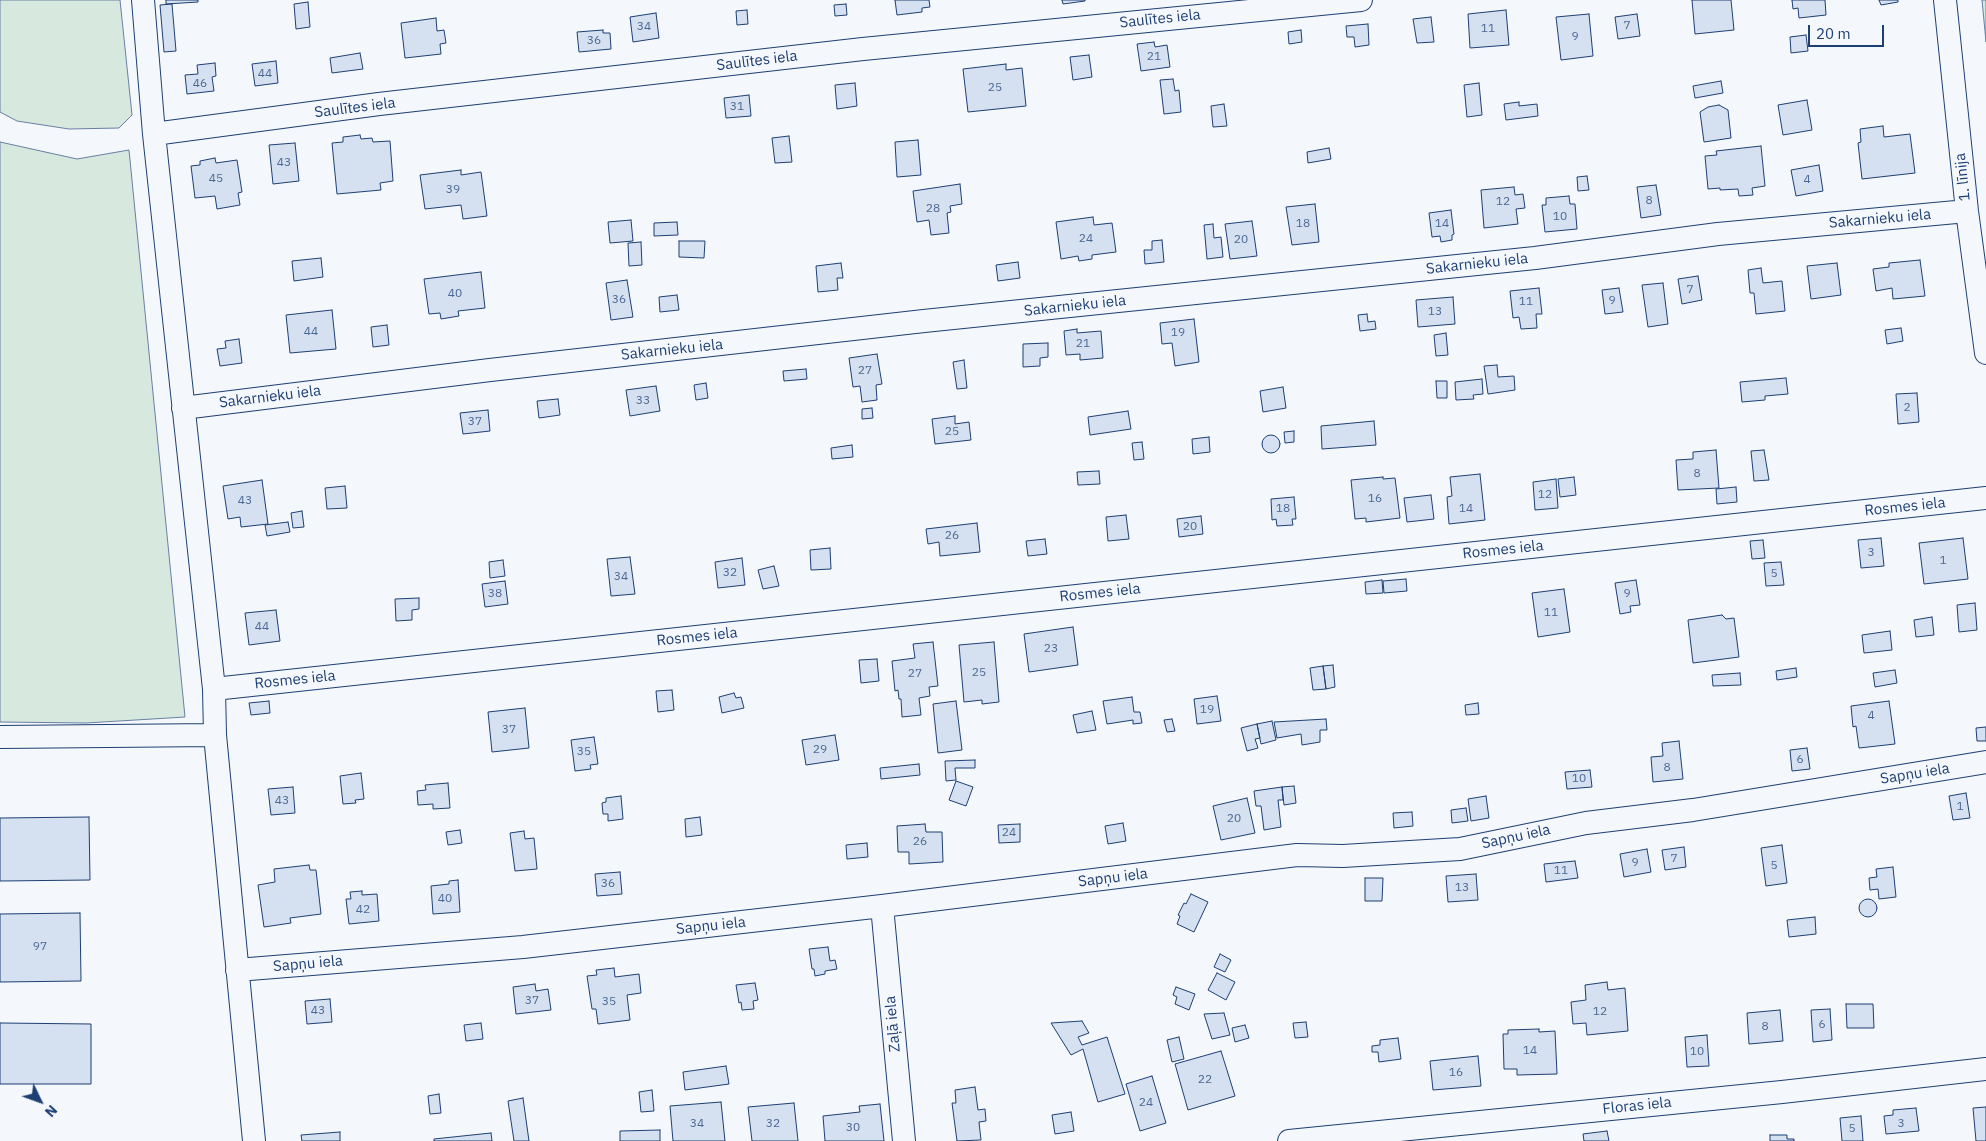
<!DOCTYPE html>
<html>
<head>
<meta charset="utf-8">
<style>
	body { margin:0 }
	#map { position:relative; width:1986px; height:1141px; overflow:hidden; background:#f4f7fb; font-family:"IBM Plex Sans",sans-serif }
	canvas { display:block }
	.north { position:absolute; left:15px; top:1076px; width:50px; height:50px; -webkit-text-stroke:4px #f4f7fb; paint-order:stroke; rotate:132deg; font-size:14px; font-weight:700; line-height:20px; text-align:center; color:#1d3f73 }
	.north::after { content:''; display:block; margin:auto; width:18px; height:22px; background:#1d3f73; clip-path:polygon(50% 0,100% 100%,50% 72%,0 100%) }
	.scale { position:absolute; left:1808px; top:25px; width:76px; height:22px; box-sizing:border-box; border:2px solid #1d3f73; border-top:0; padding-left:6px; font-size:15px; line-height:18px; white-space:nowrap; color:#1d3f73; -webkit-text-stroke:4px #f4f7fb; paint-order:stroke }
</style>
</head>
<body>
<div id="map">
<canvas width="1986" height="1141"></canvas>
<div class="north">N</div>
<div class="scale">20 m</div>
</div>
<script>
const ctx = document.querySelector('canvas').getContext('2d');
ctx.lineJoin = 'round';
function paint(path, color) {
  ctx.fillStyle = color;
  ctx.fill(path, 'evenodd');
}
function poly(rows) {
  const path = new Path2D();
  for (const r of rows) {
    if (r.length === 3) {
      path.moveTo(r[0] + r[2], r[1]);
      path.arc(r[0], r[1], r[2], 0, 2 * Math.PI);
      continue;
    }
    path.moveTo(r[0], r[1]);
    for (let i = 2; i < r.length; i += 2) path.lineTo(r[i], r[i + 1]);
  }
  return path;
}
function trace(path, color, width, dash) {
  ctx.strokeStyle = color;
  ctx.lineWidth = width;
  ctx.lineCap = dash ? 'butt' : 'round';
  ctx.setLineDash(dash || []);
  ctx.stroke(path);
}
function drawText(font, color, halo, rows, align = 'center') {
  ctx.font = font + ' "IBM Plex Sans",sans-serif';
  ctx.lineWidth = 4;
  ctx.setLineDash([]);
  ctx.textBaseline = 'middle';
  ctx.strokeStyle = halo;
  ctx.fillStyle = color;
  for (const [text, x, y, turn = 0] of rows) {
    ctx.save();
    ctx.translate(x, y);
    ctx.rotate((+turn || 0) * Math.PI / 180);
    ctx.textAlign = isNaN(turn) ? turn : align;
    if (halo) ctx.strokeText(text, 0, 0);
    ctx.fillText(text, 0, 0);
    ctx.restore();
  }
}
const green = poly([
	[0,0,120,0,132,115,119,128,69,129,17,121,0,112,0,0],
	[1982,0,1986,0,1986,42,1982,0],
	[0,142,77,159,129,150,185,717,86,723,0,722,0,142]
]);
const building = poly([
	[166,0,198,0,198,2,166,4,166,0],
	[895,0,929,0,930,7,922,8,922,12,897,15,895,0],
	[1062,0,1085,0,1085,1,1063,4,1062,0],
	[1692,0,1731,0,1734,30,1695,34,1692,0],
	[1792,0,1825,0,1826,15,1799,18,1798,8,1793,9,1792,0],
	[1879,0,1898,0,1898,2,1881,5,1879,0],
	[308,2,310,27,296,29,294,4,308,2],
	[172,4,176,51,164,52,160,5,172,4],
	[846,4,847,15,835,16,834,5,846,4],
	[747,10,748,24,737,25,736,11,747,10],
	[1506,10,1509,45,1470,48,1468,14,1506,10],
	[656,13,659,38,633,42,630,17,656,13],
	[1589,14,1593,56,1561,60,1556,17,1589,14],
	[1637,14,1640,36,1618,39,1615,17,1637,14],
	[1431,17,1434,42,1417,43,1413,19,1431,17],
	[436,18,437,31,444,30,446,43,440,44,441,54,405,58,401,23,436,18],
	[1368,24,1369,45,1355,47,1354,37,1347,37,1346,26,1368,24],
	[603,30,603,33,610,33,611,49,579,52,577,32,603,30],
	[1301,30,1302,42,1289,44,1288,32,1301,30],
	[1806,35,1808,51,1791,53,1790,37,1806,35],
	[1154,42,1155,47,1167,45,1170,67,1141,71,1137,44,1154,42],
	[360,53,363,69,332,73,330,58,360,53],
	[1089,55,1092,77,1073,80,1070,57,1089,55],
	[276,61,278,83,255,86,252,64,276,61],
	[215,63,216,76,212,77,214,91,187,94,185,75,198,74,197,65,215,63],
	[1006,64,1006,70,1022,68,1026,106,968,112,963,69,1006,64],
	[1173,79,1175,91,1179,90,1181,112,1164,114,1160,80,1173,79],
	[1721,81,1723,93,1695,98,1693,86,1721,81],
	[855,83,857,106,837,109,835,85,855,83],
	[1479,83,1482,115,1467,117,1464,85,1479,83],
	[749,95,751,116,726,118,724,98,749,95],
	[1807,100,1812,130,1783,135,1778,105,1807,100],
	[1519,102,1519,106,1537,104,1538,116,1506,120,1504,104,1519,102],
	[1224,104,1227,126,1213,127,1211,106,1224,104],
	[1719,105,1728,110,1731,138,1704,142,1700,112,1708,107,1719,105],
	[1883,126,1884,137,1910,134,1915,173,1862,179,1858,143,1861,142,1860,129,1883,126],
	[360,135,361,139,372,138,373,142,390,141,393,181,380,183,381,190,337,194,332,143,343,142,343,137,360,135],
	[789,136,792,162,775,163,772,138,789,136],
	[918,140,921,175,897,177,895,142,918,140],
	[295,143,299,181,273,184,269,145,295,143],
	[1761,146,1765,186,1752,188,1753,195,1739,196,1738,189,1720,190,1720,188,1708,189,1705,156,1717,155,1716,151,1761,146],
	[1329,148,1331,159,1308,163,1307,152,1329,148],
	[215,158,216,163,237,160,242,192,238,193,240,205,217,209,215,196,195,198,191,166,200,165,200,161,215,158],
	[1819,165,1823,191,1796,196,1791,170,1819,165],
	[461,170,461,175,481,172,487,216,463,219,461,205,425,209,420,175,461,170],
	[1587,176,1589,190,1578,191,1577,177,1587,176],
	[960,184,962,204,950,206,951,212,947,213,949,233,931,235,929,220,917,222,913,191,960,184],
	[1656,185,1661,215,1641,218,1637,187,1656,185],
	[1514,187,1515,195,1523,194,1525,208,1516,209,1518,224,1484,228,1481,190,1514,187],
	[1569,196,1570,204,1575,204,1577,229,1545,232,1542,205,1546,205,1546,198,1569,196],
	[1315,204,1319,242,1292,245,1286,207,1315,204],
	[1451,210,1454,234,1452,235,1452,240,1441,242,1440,236,1432,237,1429,213,1451,210],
	[1093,217,1094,225,1112,223,1116,252,1092,255,1092,259,1079,261,1078,256,1061,259,1056,222,1093,217],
	[631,220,633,241,610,243,608,222,631,220],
	[1252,221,1257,256,1230,259,1225,224,1252,221],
	[677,222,678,235,654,236,654,223,677,222],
	[1213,224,1214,238,1221,237,1223,257,1207,259,1204,225,1213,224],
	[1162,240,1164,262,1145,264,1144,250,1152,250,1152,241,1162,240],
	[679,241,705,241,704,258,679,257,679,241],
	[641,242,642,265,629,266,628,243,641,242],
	[321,258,323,277,294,281,292,261,321,258],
	[1920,260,1925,296,1893,299,1892,288,1876,291,1873,269,1889,267,1889,263,1920,260],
	[1018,262,1020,278,998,281,996,265,1018,262],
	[841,263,843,278,837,278,838,290,818,292,816,266,841,263],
	[1837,263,1841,295,1811,299,1807,266,1837,263],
	[1761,268,1763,283,1782,281,1785,311,1756,314,1754,293,1750,293,1748,270,1761,268],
	[481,272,485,308,458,311,459,316,441,319,440,313,429,314,424,279,481,272],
	[1698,276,1702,300,1682,304,1678,279,1698,276],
	[627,280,633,317,611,320,606,283,627,280],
	[1663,283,1668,324,1648,327,1642,285,1663,283],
	[1539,288,1542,314,1536,314,1537,328,1521,329,1519,317,1513,318,1510,291,1539,288],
	[1619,288,1623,312,1605,314,1602,290,1619,288],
	[677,295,679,310,660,312,659,297,677,295],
	[1453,297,1455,324,1418,327,1416,300,1453,297],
	[332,310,336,349,290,353,286,315,332,310],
	[1367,314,1368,322,1375,321,1376,329,1360,331,1358,315,1367,314],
	[1194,319,1199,362,1175,366,1172,343,1162,344,1160,323,1194,319],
	[387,325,389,345,373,347,371,327,387,325],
	[1901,328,1903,341,1887,344,1885,330,1901,328],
	[1077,329,1077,333,1101,331,1103,358,1080,360,1080,354,1066,355,1064,331,1077,329],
	[1446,333,1448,355,1436,356,1434,335,1446,333],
	[239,339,242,363,220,366,217,349,226,348,225,341,239,339],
	[1048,343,1048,357,1040,358,1040,366,1023,367,1023,344,1048,343],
	[877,354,882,384,876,385,877,400,862,402,860,386,853,387,849,358,877,354],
	[964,360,967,388,957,389,953,362,964,360],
	[1497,365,1498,377,1514,376,1515,390,1488,394,1484,366,1497,365],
	[806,369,807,379,784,381,783,371,806,369],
	[1786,378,1788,394,1765,396,1765,400,1742,402,1740,382,1786,378],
	[1482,379,1483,394,1473,395,1474,399,1456,400,1455,382,1482,379],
	[1436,381,1447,381,1447,398,1437,398,1436,381],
	[706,383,708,398,696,400,694,385,706,383],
	[656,386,660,411,630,416,626,390,656,386],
	[1283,387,1286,408,1263,412,1260,391,1283,387],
	[1917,393,1919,422,1898,424,1896,394,1917,393],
	[558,399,560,415,539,418,537,401,558,399],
	[872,408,873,418,862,419,862,409,872,408],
	[488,410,490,431,463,434,460,413,488,410],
	[1128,411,1131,429,1090,435,1088,417,1128,411],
	[955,416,955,424,969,422,971,440,935,444,932,419,955,416],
	[1374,421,1376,445,1322,449,1321,426,1374,421],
	[1294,431,1294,442,1285,443,1284,432,1294,431],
	[1271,444,9],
	[1209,437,1210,452,1193,454,1192,439,1209,437],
	[1142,442,1144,459,1134,460,1132,443,1142,442],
	[852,445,853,457,832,459,831,448,852,445],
	[1716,450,1719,488,1678,490,1676,460,1693,459,1693,452,1716,450],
	[1764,450,1769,480,1754,481,1751,451,1764,450],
	[1099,471,1100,484,1078,485,1077,472,1099,471],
	[1480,474,1485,520,1449,524,1447,497,1452,496,1450,477,1480,474],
	[1383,477,1383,479,1395,478,1400,518,1366,522,1366,518,1355,519,1351,480,1383,477],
	[1574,477,1576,495,1560,497,1558,479,1574,477],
	[1556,479,1558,508,1535,510,1533,482,1556,479],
	[262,480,268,524,241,527,240,517,228,519,223,486,262,480],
	[345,486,347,508,327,509,325,488,345,486],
	[1736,487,1737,502,1717,504,1716,489,1736,487],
	[1431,495,1434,519,1407,522,1404,498,1431,495],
	[1294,497,1296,519,1292,519,1293,525,1277,526,1276,519,1272,520,1271,499,1294,497],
	[302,511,304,527,293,528,291,513,302,511],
	[1126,515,1129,539,1108,541,1106,517,1126,515],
	[1201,516,1203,534,1179,537,1177,519,1201,516],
	[288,522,290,532,267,536,265,525,288,522],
	[977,523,980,552,940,556,939,542,928,544,926,529,977,523],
	[1881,538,1884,566,1861,568,1858,540,1881,538],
	[1963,538,1968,579,1924,584,1919,543,1963,538],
	[1045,539,1047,554,1028,556,1026,541,1045,539],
	[1763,540,1765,558,1752,559,1750,541,1763,540],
	[830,548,831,569,811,570,810,550,830,548],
	[630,557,635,594,611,596,607,559,630,557],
	[742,558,745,585,718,588,715,562,742,558],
	[503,560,505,576,490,578,489,562,503,560],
	[1781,562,1784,585,1766,586,1764,563,1781,562],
	[774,566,779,586,763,589,758,570,774,566],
	[1406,579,1407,591,1384,593,1383,581,1406,579],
	[1382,580,1383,593,1366,594,1365,582,1382,580],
	[1636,580,1640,605,1630,606,1631,612,1620,614,1615,583,1636,580],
	[505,581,508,604,485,607,482,584,505,581],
	[1564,589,1570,632,1538,637,1532,593,1564,589],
	[419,598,419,609,412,610,412,620,396,621,395,599,419,598],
	[1975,603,1977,630,1959,632,1957,605,1975,603],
	[276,610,280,641,249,645,245,613,276,610],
	[1722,615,1726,619,1734,618,1739,657,1693,663,1688,620,1722,615],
	[1932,617,1934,635,1916,637,1914,620,1932,617],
	[1073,627,1078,665,1029,672,1024,634,1073,627],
	[1890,631,1892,650,1864,653,1862,635,1890,631],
	[933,642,938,686,929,687,930,696,919,698,921,715,902,717,901,699,899,699,898,690,895,691,892,661,915,658,913,644,933,642],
	[994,642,999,702,982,704,982,700,964,702,959,645,994,642],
	[877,659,879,681,861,683,859,660,877,659],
	[1333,665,1335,687,1326,689,1323,666,1333,665],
	[1323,666,1326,689,1313,690,1310,668,1323,666],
	[1796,668,1797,677,1777,680,1776,671,1796,668],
	[1895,670,1897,683,1875,687,1873,673,1895,670],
	[1740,673,1741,685,1713,686,1712,675,1740,673],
	[672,690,674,710,658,712,656,691,672,690],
	[734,693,736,698,741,697,744,708,722,713,719,697,734,693],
	[1217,696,1221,721,1197,724,1194,699,1217,696],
	[1132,697,1134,712,1140,712,1142,723,1133,724,1133,720,1107,724,1103,701,1132,697],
	[269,701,270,713,251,715,249,703,269,701],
	[956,701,962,750,938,753,933,704,956,701],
	[1889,701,1895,744,1859,748,1856,726,1853,727,1851,706,1889,701],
	[1478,703,1479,714,1466,715,1465,705,1478,703],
	[525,708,529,748,492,752,488,712,525,708],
	[1092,711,1096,730,1077,733,1073,715,1092,711],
	[1172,719,1175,731,1167,732,1164,720,1172,719],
	[1326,719,1327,730,1320,730,1320,742,1302,745,1301,734,1277,738,1274,722,1326,719],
	[1272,721,1276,740,1261,744,1257,724,1272,721],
	[1257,724,1260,738,1255,739,1258,748,1247,751,1241,728,1257,724],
	[1986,727,1986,741,1977,741,1976,728,1986,727],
	[835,735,839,760,806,765,802,740,835,735],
	[594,737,598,764,590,765,591,769,575,771,571,740,594,737],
	[1679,741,1683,779,1653,782,1651,757,1663,756,1662,743,1679,741],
	[1807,748,1810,769,1792,771,1790,750,1807,748],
	[975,760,975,768,955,768,956,780,946,781,945,761,975,760],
	[919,764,920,775,881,779,880,768,919,764],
	[1590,770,1592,787,1567,789,1565,772,1590,770],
	[361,773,364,799,355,800,356,803,343,804,340,776,361,773],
	[956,781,973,787,966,806,949,800,956,781],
	[448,783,450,808,433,809,433,804,418,805,417,791,426,790,425,785,448,783],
	[1294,786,1296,803,1284,805,1282,787,1294,786],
	[293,787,295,813,271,815,268,789,293,787],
	[1282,787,1283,800,1278,800,1281,827,1264,830,1261,806,1256,806,1254,791,1282,787],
	[1966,793,1970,818,1953,820,1949,796,1966,793],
	[621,796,623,819,608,821,608,814,603,814,602,803,606,802,606,798,621,796],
	[1486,796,1489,818,1471,821,1468,799,1486,796],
	[1247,798,1255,833,1221,840,1213,806,1247,798],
	[1466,808,1468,821,1452,823,1451,810,1466,808],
	[1412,812,1413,826,1394,828,1393,813,1412,812],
	[89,817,90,880,0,881,0,818,89,817],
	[700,817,702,835,686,837,685,819,700,817],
	[1123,823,1126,841,1108,844,1105,826,1123,823],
	[925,824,926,832,942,832,943,862,909,864,909,852,898,852,897,826,925,824],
	[1020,824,1020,842,999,843,998,825,1020,824],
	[460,830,462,843,448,845,446,832,460,830],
	[524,831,525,839,534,838,537,869,515,871,510,833,524,831],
	[867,843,868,857,847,859,846,845,867,843],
	[1782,845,1787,883,1766,886,1761,848,1782,845],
	[1684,847,1686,867,1665,870,1662,850,1684,847],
	[1647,849,1651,872,1624,877,1620,854,1647,849],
	[1575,861,1578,878,1546,882,1544,864,1575,861],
	[309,865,310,870,316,870,321,914,290,918,291,923,264,927,258,885,275,882,274,869,309,865],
	[1893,867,1896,897,1879,899,1878,889,1870,890,1869,878,1877,877,1876,869,1893,867],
	[620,872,622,894,597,896,595,874,620,872],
	[1476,874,1478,900,1448,902,1446,876,1476,874],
	[1365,878,1383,878,1382,901,1365,901,1365,878],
	[458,880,460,912,433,914,431,886,449,884,449,881,458,880],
	[362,891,362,895,377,894,379,921,349,924,346,899,351,899,350,892,362,891],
	[1191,894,1208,902,1194,932,1177,924,1180,916,1178,915,1184,903,1186,904,1191,894],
	[1868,908,9],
	[80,913,81,981,0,982,0,914,80,913],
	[1815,917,1816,934,1789,937,1787,920,1815,917],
	[828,947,830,961,835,960,837,969,825,971,825,974,815,976,814,969,812,969,809,949,828,947],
	[1220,954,1231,960,1225,972,1214,967,1220,954],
	[614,968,615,977,639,974,641,993,627,995,630,1020,598,1024,596,1009,592,1009,587,976,597,975,596,970,614,968],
	[1217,973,1235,982,1226,1000,1208,990,1217,973],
	[1607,982,1608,990,1625,988,1628,1031,1587,1035,1586,1023,1573,1024,1571,1002,1586,1000,1585,985,1607,982],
	[755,983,758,1000,753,1001,754,1009,742,1010,741,1002,739,1003,736,985,755,983],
	[535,984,536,991,548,989,551,1010,516,1014,513,987,535,984],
	[1176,987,1195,994,1189,1010,1175,1004,1177,997,1173,995,1176,987],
	[330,999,332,1022,307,1024,305,1001,330,999],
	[1846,1004,1873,1004,1874,1028,1847,1028,1846,1004],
	[1830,1009,1832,1040,1813,1042,1811,1010,1830,1009],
	[1780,1010,1783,1041,1749,1044,1747,1013,1780,1010],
	[1224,1013,1230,1035,1212,1039,1204,1014,1224,1013],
	[1082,1021,1089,1033,1078,1037,1082,1045,1107,1037,1125,1094,1098,1102,1083,1049,1071,1055,1051,1023,1082,1021],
	[1306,1022,1308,1037,1295,1038,1293,1023,1306,1022],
	[0,1023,91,1024,91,1084,0,1084,0,1023],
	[481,1023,483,1039,466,1041,464,1025,481,1023],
	[1245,1025,1249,1038,1235,1042,1232,1028,1245,1025],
	[1539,1029,1539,1032,1555,1031,1557,1074,1517,1075,1517,1069,1504,1069,1503,1034,1508,1034,1508,1030,1539,1029],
	[1707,1035,1709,1066,1687,1067,1685,1037,1707,1035],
	[1179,1037,1184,1059,1172,1062,1167,1040,1179,1037],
	[1398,1038,1401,1059,1379,1062,1378,1052,1372,1052,1372,1046,1380,1045,1380,1040,1398,1038],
	[1221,1051,1235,1096,1188,1110,1175,1064,1221,1051],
	[1478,1056,1481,1086,1433,1090,1430,1061,1478,1056],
	[726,1066,729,1084,685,1090,683,1072,726,1066],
	[1152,1076,1166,1123,1140,1131,1126,1084,1152,1076],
	[975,1087,978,1110,985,1109,986,1121,979,1122,981,1140,957,1141,952,1103,956,1103,955,1090,975,1087],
	[652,1090,654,1111,641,1112,639,1092,652,1090],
	[439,1094,441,1113,430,1114,428,1096,439,1094],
	[523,1098,529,1141,514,1141,508,1101,523,1098],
	[721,1102,725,1141,673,1141,670,1106,721,1102],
	[794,1103,798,1141,752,1141,748,1107,794,1103],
	[880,1104,884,1141,825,1141,823,1116,860,1112,859,1106,880,1104],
	[1986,1107,1986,1141,1976,1141,1973,1108,1986,1107],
	[1916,1108,1919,1131,1886,1134,1884,1116,1893,1115,1893,1110,1916,1108],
	[1071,1112,1074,1131,1055,1134,1052,1115,1071,1112],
	[1861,1116,1863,1141,1842,1141,1840,1118,1861,1116],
	[660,1130,660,1141,620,1141,620,1131,660,1130],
	[1607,1131,1609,1141,1584,1141,1583,1134,1607,1131],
	[340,1132,340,1141,302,1141,301,1135,340,1132],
	[491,1133,492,1141,434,1141,434,1139,491,1133],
	[1770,1135,1787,1135,1787,1139,1794,1139,1794,1141,1770,1141,1770,1135]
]);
const minor = poly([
	[143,0,154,134,214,689,215,735,254,1141],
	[1945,0,1967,211,1986,353],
	[154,134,379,104,863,49,1361,0],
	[183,408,490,370,924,321,1535,258,1718,234,1967,211],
	[214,689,1986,498],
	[0,737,215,735],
	[882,906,904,1141],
	[237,970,523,947,882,906,1297,855,1343,856,1460,849,1586,823,1693,810,1986,762],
	[1289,1141,1782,1092,1986,1069]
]);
const numberNames = [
	["7",1627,26],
	["34",644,27],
	["11",1488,29],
	["9",1575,37],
	["36",594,41],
	["21",1154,57],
	["44",265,74],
	["46",200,84],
	["25",995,88],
	["31",737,107],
	["43",284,163],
	["45",216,179],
	["4",1807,180],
	["39",453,190],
	["8",1649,201],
	["12",1503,202],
	["28",933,209],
	["10",1560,217],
	["18",1303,224],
	["14",1442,224],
	["24",1086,239],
	["20",1241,240],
	["7",1690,290],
	["40",455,294],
	["36",619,300],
	["9",1612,301],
	["11",1526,302],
	["13",1435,312],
	["44",311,332],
	["19",1178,333],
	["21",1083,344],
	["27",865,371],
	["33",643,401],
	["2",1907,408],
	["37",475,422],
	["25",952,432],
	["8",1697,474],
	["12",1545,495],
	["16",1375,499],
	["43",245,501],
	["18",1283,509],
	["14",1466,509],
	["20",1190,527],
	["26",952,536],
	["3",1871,553],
	["1",1943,561],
	["32",730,573],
	["5",1774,574],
	["34",621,577],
	["38",495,594],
	["9",1627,594],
	["11",1551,613],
	["44",262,627],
	["23",1051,649],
	["25",979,673],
	["27",915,674],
	["19",1207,710],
	["4",1871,716],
	["37",509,730],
	["29",820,750],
	["35",584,752],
	["6",1800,760],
	["8",1667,768],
	["10",1579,779],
	["43",282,801],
	["1",1960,807],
	["20",1234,819],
	["24",1009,833],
	["26",920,842],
	["7",1674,859],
	["9",1635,863],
	["5",1774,866],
	["11",1561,871],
	["36",608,884],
	["13",1462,888],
	["40",445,899],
	["42",363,910],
	["97",40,947],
	["37",532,1001],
	["35",609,1002],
	["43",318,1011],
	["12",1600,1012],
	["6",1822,1025],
	["8",1765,1027],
	["14",1530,1051],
	["10",1697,1052],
	["16",1456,1073],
	["22",1205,1080],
	["24",1146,1103],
	["34",697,1124],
	["32",773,1124],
	["3",1901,1124],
	["30",853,1128],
	["5",1852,1129]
];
const streetNames = [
	["Saulītes iela",1160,19,-6],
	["Saulītes iela",757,61,-7],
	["Saulītes iela",355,108,-7],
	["1. līnija",1963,177,-96],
	["Sakarnieku iela",1880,219,-5],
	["Sakarnieku iela",1477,264,-6],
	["Sakarnieku iela",1075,306,-6],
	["Sakarnieku iela",672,350,-6],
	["Sakarnieku iela",270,397,-7],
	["Rosmes iela",1905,507,-6],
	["Rosmes iela",1503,550,-6],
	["Rosmes iela",1100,593,-6],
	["Rosmes iela",697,637,-6],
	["Rosmes iela",295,680,-6],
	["Sapņu iela",1915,774,-9],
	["Sapņu iela",1516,837,-12],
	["Sapņu iela",1113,878,-7],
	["Sapņu iela",711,926,-6],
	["Sapņu iela",308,964,-5],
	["Zaļā iela",893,1024,-95],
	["Floras iela",1637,1106,-6]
];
paint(green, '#d7e8df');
trace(green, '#687fa3', 1);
paint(building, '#d5e0f0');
trace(building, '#1d3f73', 1);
trace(minor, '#1d3f73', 24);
trace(minor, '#f4f7fb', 22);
drawText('12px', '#4b6792', null, numberNames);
drawText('15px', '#1d3f73', '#f4f7fb', streetNames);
</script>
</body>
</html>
